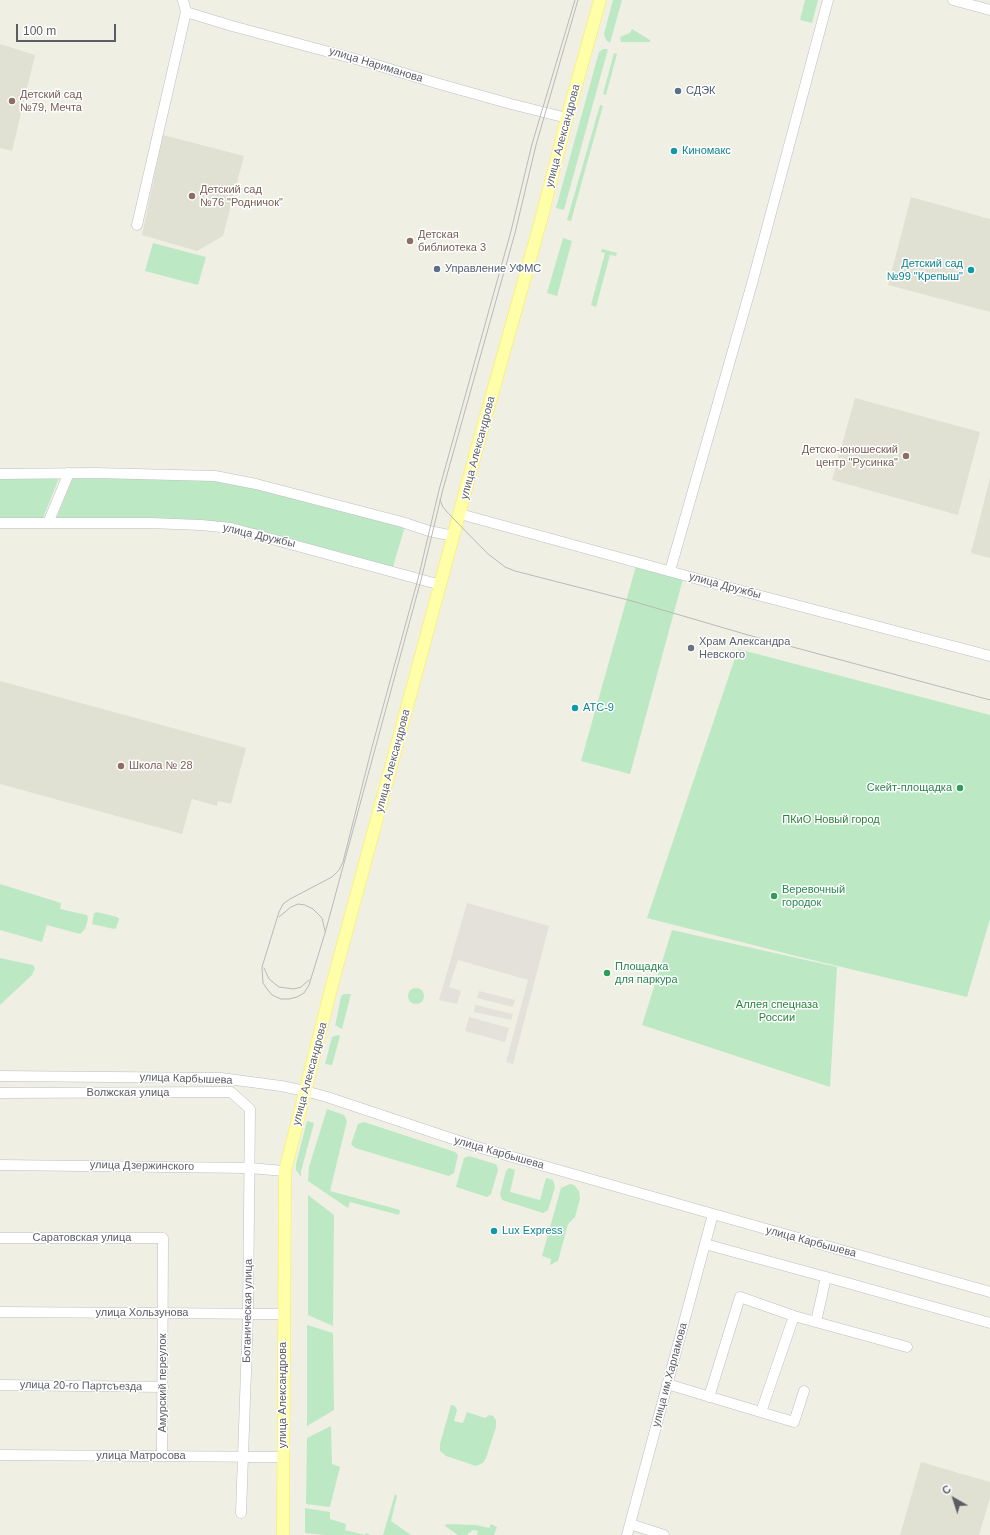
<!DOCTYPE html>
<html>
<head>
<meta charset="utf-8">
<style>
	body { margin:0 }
	#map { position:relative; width:990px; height:1535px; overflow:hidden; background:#efefe3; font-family:Arial,sans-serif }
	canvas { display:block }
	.north { position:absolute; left:934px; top:1479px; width:40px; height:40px; -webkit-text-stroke:3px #fff; paint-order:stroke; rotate:321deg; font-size:11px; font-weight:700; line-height:16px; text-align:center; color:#5b5d65 }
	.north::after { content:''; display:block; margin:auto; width:14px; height:18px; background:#5b5d65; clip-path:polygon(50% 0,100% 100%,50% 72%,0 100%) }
	.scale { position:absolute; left:16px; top:24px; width:100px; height:18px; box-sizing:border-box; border:2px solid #5b5d65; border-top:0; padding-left:5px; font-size:12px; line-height:14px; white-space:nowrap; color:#5b5d65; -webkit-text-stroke:3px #fff; paint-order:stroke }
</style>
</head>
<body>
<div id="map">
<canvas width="990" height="1535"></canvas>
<div class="north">С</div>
<div class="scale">100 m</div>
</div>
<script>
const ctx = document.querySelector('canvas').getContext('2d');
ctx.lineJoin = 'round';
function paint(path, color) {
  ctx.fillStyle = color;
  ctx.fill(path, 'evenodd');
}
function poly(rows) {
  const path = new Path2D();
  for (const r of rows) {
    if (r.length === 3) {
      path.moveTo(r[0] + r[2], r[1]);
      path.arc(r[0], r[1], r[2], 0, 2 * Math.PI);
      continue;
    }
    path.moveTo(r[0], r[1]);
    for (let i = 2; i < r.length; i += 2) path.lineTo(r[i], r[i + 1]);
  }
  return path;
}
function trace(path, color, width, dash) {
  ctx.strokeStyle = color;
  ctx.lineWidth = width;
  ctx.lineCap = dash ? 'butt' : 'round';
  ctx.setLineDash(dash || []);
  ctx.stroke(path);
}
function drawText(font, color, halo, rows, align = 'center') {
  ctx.font = font + ' Arial,sans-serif';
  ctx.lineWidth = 3;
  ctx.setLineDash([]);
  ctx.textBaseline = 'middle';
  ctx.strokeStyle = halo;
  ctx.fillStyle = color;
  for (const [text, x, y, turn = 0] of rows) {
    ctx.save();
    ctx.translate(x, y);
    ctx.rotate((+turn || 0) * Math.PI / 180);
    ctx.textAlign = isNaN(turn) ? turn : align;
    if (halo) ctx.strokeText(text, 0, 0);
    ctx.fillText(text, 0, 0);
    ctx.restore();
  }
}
const industrial = poly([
	[467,903,549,926,513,1064,506,1062,528,980,458,960,449,987,461,991,457,1004,439,1000],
	[479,991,515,1000,513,1007,477,998],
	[475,1005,513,1014,511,1020,474,1012],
	[469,1017,509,1028,505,1042,465,1031]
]);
const education = poly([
	[0,44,35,55,12,151,0,148],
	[163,135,244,156,223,236,197,251,142,235],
	[911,197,990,219,990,312,888,285],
	[855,398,980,432,958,515,832,480],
	[990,478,990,558,971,553],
	[0,681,246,748,231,804,218,801,217,806,192,799,182,834,0,784],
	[921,1462,990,1482,990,1498,979,1535,900,1535]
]);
const green = poly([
	[613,0,622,0,610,43,606,40,604,34],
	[805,0,818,0,812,23,800,20],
	[632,29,650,40,650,42,621,42,620,37,630,33],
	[603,49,608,49,564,210,556,208,599,52],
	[614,53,617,54,606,95,603,94],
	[600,105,603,106,571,221,567,220],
	[563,238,572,241,557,296,547,293],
	[153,243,206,257,198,285,145,271],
	[602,249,617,253,616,256,610,255,596,307,591,305,605,253,601,252],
	[73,477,215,480,256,487,405,526,393,567,232,524,56,519],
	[0,478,59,478,43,518,0,518],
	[636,566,683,579,630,774,581,761],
	[738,649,990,715,990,919,967,997,800,957,647,918],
	[0,884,61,903,60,909,87,915,88,919,85,929,80,934,47,925,42,942,0,930],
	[97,912,117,917,119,919,116,928,114,929,92,924,94,913],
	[672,930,837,967,830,1087,642,1025],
	[0,958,33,965,35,968,32,975,0,1005],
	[416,996,8],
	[344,994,351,994,342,1029,335,1025,336,1022,341,996],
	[338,1035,340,1036,332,1065,325,1064,332,1037],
	[327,1109,344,1115,347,1121,330,1191,400,1210,399,1215,350,1202,348,1208,308,1181,309,1167],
	[307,1121,314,1123,301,1171,301,1177,296,1170,296,1164],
	[364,1122,455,1152,458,1155,454,1173,449,1176,355,1148,351,1144,358,1124],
	[469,1156,495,1164,497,1166,498,1170,491,1194,487,1197,456,1187,464,1158],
	[509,1168,515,1170,510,1192,540,1200,546,1178,553,1180,555,1187,548,1210,543,1213,502,1200,500,1194,506,1171],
	[570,1184,574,1185,579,1191,580,1199,575,1217,568,1224,558,1261,550,1265,551,1259,542,1256,561,1188],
	[308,1195,334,1215,333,1326,308,1315],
	[307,1325,333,1333,334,1410,307,1426],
	[451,1405,455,1406,457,1410,454,1421,463,1423,467,1412,485,1418,489,1415,493,1416,496,1420,496,1427,486,1458,483,1463,476,1466,446,1456,440,1451,440,1444],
	[331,1426,332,1464,340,1467,330,1507,306,1504,307,1438],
	[395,1494,397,1496,391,1521,411,1535,383,1535],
	[305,1508,330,1512,330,1519,346,1524,345,1530,365,1535,366,1533,371,1535,325,1535,305,1533],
	[446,1524,476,1525,489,1528,491,1524,497,1527,494,1535,477,1535,478,1531,472,1530,470,1533,468,1533,468,1535,458,1535,445,1526]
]);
const minor = poly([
	[953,0,990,10],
	[186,12,232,26,370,63,436,83,511,104,567,118],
	[137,225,186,12,183,0],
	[0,474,96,473,215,476,256,484,402,522,429,531,454,536],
	[460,514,727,587,990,656],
	[0,523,150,523,201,525,231,528,441,585],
	[48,523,69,473],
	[670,571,753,280,828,0],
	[0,1076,221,1078,281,1086,305,1091,327,1097,474,1146,713,1214,990,1292],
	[0,1093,231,1092,250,1109,248,1314,241,1513],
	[0,1165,249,1168,285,1171],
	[0,1238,163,1238,162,1455],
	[705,1244,826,1277],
	[0,1312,283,1314],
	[907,1347,816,1322,826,1277,990,1323],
	[667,1384,794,1422,804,1391],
	[0,1385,163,1387],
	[709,1397,740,1297,794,1316,816,1322],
	[761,1412,794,1316],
	[0,1455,282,1457],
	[630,1524,664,1535],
	[627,1535,713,1214]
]);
const major = poly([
	[283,1535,285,1171,332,985,477,448,541,220,567,118,600,0]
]);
const tram = poly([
	[575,0,532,144,511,231,439,490,418,579,372,747,343,862,339,870,332,877,290,899,283,904,279,912,262,967,263,983,267,989,272,995,281,999,289,999,297,997,304,993,309,985,325,933,421,580,443,489,515,233,536,145,578,0],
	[440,500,443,507,448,513,487,553,505,567,515,571,632,601,748,635,990,700],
	[279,917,291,907,298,904,305,905,313,909,322,918,325,931],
	[264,968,269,979,279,987,294,989,301,987,309,980]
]);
const markers = [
	[678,91,4,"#5c6f8a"],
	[12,101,4,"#8d6e63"],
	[674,151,4,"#0f9aa8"],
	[192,196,4,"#8d6e63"],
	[410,241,4,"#8d6e63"],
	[437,269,4,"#5c6f8a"],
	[971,270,4,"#0f9aa8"],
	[906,456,4,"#8d6e63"],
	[691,648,4,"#6b7280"],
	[575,708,4,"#0f9aa8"],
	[121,766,4,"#8d6e63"],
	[960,788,4,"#2e9e5b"],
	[774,896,4,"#2e9e5b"],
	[607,973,4,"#2e9e5b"],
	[494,1231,4,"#0f9aa8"]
];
const streetNames = [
	["улица Нариманова",376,65,17],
	["улица Александрова",563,136,-75],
	["улица Александрова",478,448,-75],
	["улица Дружбы",259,536,13],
	["улица Дружбы",725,586,15],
	["улица Александрова",393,761,-75],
	["улица Александрова",310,1074,-75],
	["улица Карбышева",186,1079,2],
	["Волжская улица",128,1093],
	["улица Карбышева",499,1153,16],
	["улица Дзержинского",142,1166,1],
	["Саратовская улица",82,1238],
	["улица Карбышева",811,1242,15],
	["Ботаническая улица",248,1311,-89],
	["улица Хользунова",142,1313],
	["улица им.Харламова",670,1375,-75],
	["Амурский переулок",163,1383,-90],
	["улица 20-го Партсъезда",81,1386,1],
	["улица Александрова",283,1395,-90],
	["улица Матросова",141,1456]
];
const serviceNames = [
	["СДЭК",686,91],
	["Управление УФМС",445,269]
];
const educationNames = [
	["Детский сад",20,95],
	["№79, Мечта",20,108],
	["Детский сад",200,190],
	["№76 \"Родничок\"",200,203],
	["Детская",418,235],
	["библиотека 3",418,248],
	["Детско-юношеский",898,450,"right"],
	["центр \"Русинка\"",898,463,"right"],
	["Школа № 28",129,766]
];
const cultureNames = [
	["Киномакс",682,151],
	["Детский сад",963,264,"right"],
	["№99 \"Крепыш\"",963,277,"right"],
	["АТС-9",583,708],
	["Lux Express",502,1231]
];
const worshipNames = [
	["Храм Александра",699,642],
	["Невского",699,655]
];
const leisureNames = [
	["Скейт-площадка",952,788,"right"],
	["Веревочный",782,890],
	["городок",782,903],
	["Площадка",615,967],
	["для паркура",615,980]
];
const parkNames = [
	["ПКиО Новый город",831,820],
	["Аллея спецназа",777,1005],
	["России",777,1018]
];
paint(industrial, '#e3e1da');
paint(education, '#e1e1d3');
paint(green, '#bce9c4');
trace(minor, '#bdbfc5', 11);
trace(major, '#ffec4c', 13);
trace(minor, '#fff', 10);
trace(major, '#feffa8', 12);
trace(tram, '#b8b9b9', 1);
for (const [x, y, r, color] of markers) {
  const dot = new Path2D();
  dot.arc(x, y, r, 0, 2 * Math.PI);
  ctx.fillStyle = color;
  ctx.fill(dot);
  trace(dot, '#fff', 1.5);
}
drawText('11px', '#5b5d65', '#fff', streetNames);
drawText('11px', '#4e5e75', '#fff', serviceNames, 'left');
drawText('11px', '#785e54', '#fff', educationNames, 'left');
drawText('11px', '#0d838f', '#fff', cultureNames, 'left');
drawText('11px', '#5b616d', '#fff', worshipNames, 'left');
drawText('11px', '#27864d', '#fff', leisureNames, 'left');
drawText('11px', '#2c833f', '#fff', parkNames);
</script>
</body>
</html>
